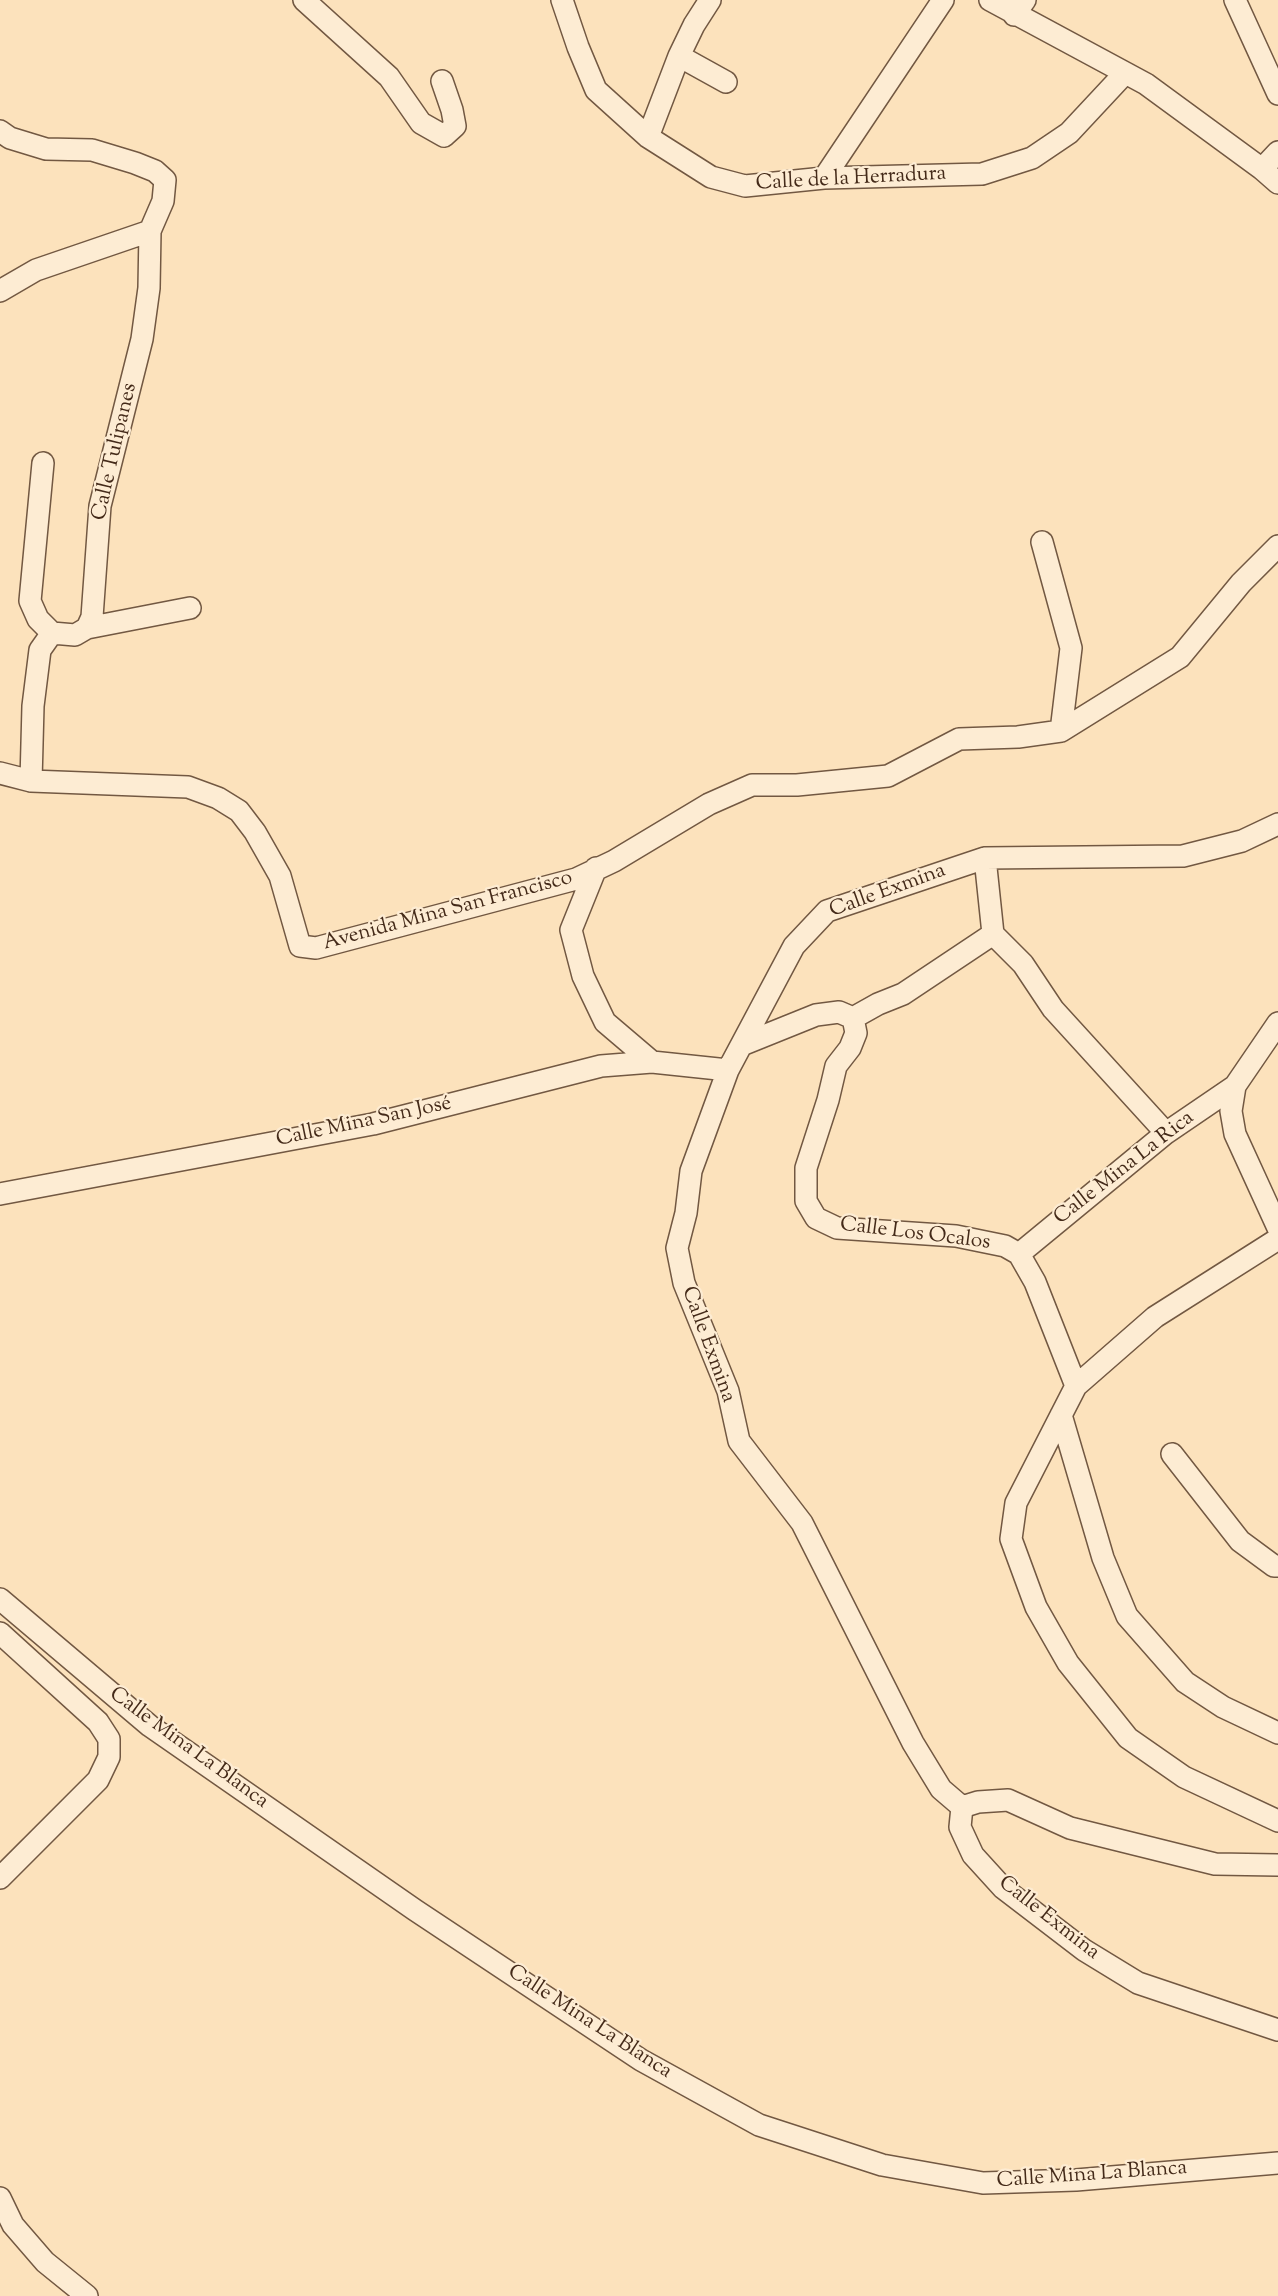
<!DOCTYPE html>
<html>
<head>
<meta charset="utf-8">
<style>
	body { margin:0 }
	canvas { display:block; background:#fce2bc }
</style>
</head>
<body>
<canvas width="1278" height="2296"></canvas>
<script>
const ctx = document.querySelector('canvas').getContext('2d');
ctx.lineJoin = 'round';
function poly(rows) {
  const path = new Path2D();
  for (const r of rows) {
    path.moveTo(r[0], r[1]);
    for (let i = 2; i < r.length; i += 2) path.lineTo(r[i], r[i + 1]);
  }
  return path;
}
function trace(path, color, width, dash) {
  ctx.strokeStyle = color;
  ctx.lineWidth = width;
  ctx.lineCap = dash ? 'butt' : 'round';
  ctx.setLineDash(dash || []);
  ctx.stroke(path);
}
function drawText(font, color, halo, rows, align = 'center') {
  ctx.font = font + ' "Sorts Mill Goudy",serif';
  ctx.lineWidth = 4.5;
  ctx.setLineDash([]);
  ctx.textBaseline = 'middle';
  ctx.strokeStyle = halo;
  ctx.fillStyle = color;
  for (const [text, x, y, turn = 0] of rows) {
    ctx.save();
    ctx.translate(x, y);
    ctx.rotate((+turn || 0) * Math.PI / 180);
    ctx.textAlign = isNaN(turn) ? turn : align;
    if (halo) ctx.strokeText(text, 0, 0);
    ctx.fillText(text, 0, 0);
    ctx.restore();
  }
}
const minor = poly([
	[304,0,389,77,421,123,444,136,455,126,452,110,442,81],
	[562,0,578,47,596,90,648,137,711,177,745,186,824,178,982,174,1032,158,1069,133,1125,73],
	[990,0,1146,84,1262,169,1278,183],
	[1235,0,1278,94],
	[1014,15,1025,0],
	[679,56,726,82],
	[0,131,10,138,46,149,92,150,135,163,155,171,165,180,163,201,150,231,149,288,142,339,100,506,92,617,87,628,75,635,52,633],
	[648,137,679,56,694,25,710,0],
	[1262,169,1278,152],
	[824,178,943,0],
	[0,291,36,270,150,231],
	[43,463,30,601,38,619,52,633],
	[1042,542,1071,648,1061,731],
	[87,628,190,608],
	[0,773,31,781,188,787,218,798,239,811,255,832,280,876,300,946,316,948,576,879,614,861,709,804,752,785,797,785,888,776,959,739,1018,737,1061,731,1180,657,1241,583,1278,546],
	[31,781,33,706,40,650,52,633],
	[1278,824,1242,841,1183,856,985,858,827,911,794,946,728,1070,691,1171,686,1213,677,1248,684,1283,728,1391,739,1441,802,1523,913,1743,941,1789,962,1807,960,1827,973,1855,1003,1888,1084,1950,1138,1983,1278,2030],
	[985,858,993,934,1023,964,1053,1009,1166,1133],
	[596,868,571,930,583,976,605,1022,652,1062],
	[853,1018,878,1004,903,994,993,934],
	[1278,1023,1235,1086,1231,1111,1235,1134,1278,1228],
	[744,1044,816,1015,839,1012,853,1018,856,1033,850,1048,836,1066,828,1100,806,1168,806,1201,816,1218,837,1228,956,1236,1005,1246,1019,1254,1035,1282,1076,1386],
	[0,1194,373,1124,601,1066,652,1062,728,1070],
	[1278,1239,1155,1317,1076,1386,1016,1503,1011,1539,1036,1607,1068,1663,1128,1738,1184,1777,1278,1821],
	[1019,1254,1166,1133,1235,1086],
	[1061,1415,1103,1558,1127,1616,1185,1682,1223,1707,1278,1733],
	[1172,1454,1240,1541,1274,1566,1278,1566],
	[0,1599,150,1726,415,1910,641,2060,759,2125,882,2165,983,2183,1076,2180,1278,2163],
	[0,1633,98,1722,109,1739,109,1757,98,1780,0,1878],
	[962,1807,978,1802,1008,1800,1070,1828,1215,1864,1278,1865],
	[0,2198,13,2225,45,2262,87,2296]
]);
const streetNames = [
	["Calle de la Herradura",851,180,-3],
	["Calle Tulipanes",116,452,-77],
	["Calle Exmina",888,892,-20],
	["Avenida Mina San Francisco",448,912,-15],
	["Calle Mina San José",364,1123,-12],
	["Calle Mina La Rica",1125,1169,-38],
	["Calle Los Ocalos",915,1235,7],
	["Calle Exmina",707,1345,70],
	["Calle Mina La Blanca",188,1749,36],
	["Calle Exmina",1048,1919,38],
	["Calle Mina La Blanca",589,2023,33],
	["Calle Mina La Blanca",1092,2176,-4]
];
trace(minor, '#725842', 24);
trace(minor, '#fdecd3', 21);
drawText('21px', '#442a19', '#fdecd3', streetNames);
</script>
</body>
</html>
